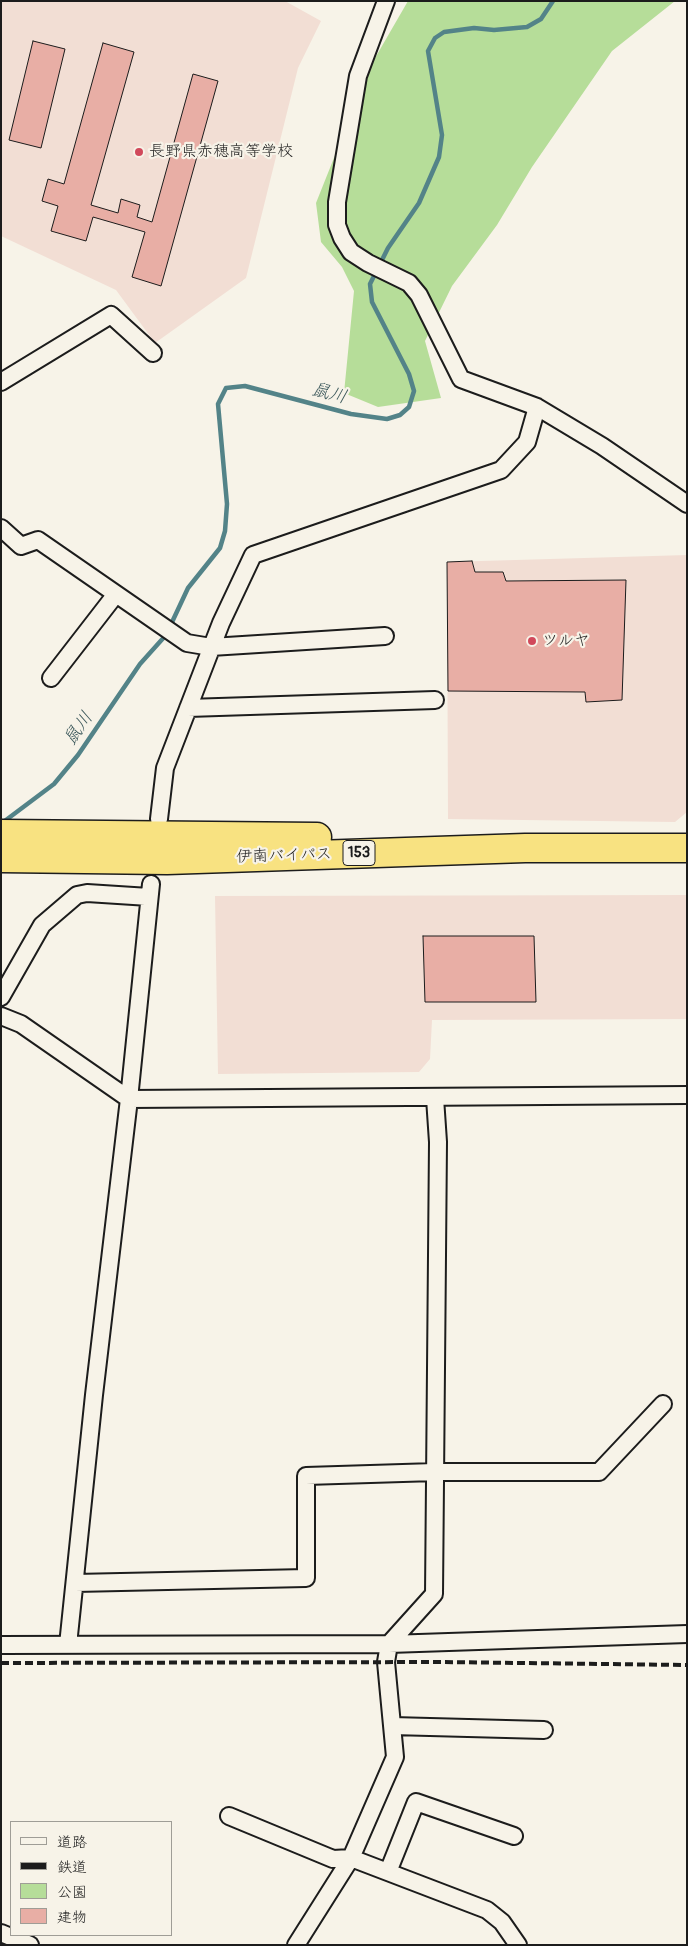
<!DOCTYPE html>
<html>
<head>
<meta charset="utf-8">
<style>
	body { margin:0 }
	#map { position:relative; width:688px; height:1946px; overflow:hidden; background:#f7f3e8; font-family:Pangolin,"Klee One",sans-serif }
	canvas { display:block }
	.frame { position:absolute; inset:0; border:2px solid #1c1c1c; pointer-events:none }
	.legend { position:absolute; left:10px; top:1821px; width:162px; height:115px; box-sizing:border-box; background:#f7f3e8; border:1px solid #9f9d96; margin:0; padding:6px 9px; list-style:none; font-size:15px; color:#1c1c1c }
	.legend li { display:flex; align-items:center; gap:10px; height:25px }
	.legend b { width:25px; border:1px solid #9f9d96 }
</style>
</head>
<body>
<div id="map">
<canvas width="688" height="1946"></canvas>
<div class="frame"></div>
<ul class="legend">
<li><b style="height:6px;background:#f7f3e8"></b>道路</li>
<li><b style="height:6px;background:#1c1c1c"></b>鉄道</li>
<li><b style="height:14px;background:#b6dd99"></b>公園</li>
<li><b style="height:14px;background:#e8aea5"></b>建物</li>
</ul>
</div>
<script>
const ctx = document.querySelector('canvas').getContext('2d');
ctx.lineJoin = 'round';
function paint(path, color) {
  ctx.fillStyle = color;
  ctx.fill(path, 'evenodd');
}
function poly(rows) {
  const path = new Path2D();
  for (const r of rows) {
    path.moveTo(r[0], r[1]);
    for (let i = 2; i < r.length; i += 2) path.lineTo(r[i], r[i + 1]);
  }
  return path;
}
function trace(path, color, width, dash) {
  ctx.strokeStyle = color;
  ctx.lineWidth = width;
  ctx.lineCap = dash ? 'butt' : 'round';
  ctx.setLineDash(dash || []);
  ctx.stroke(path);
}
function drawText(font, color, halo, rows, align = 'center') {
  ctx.font = font + ' Pangolin,"Klee One",sans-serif';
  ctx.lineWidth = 4.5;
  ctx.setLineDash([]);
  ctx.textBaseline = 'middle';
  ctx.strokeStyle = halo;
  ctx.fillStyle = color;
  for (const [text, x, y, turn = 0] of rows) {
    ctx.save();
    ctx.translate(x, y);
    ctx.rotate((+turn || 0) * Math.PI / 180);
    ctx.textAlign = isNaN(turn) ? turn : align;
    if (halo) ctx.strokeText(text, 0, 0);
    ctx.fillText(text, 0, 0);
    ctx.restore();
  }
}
const built = poly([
	[1,1,285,1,321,21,298,68,246,278,155,343,116,290,1,236],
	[687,555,687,812,675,822,448,819,447,562],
	[687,895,687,1019,432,1020,430,1059,419,1072,218,1074,215,896]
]);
const green = poly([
	[408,1,675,1,612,51,532,167,497,225,452,286,425,341,441,398,378,407,344,393,354,291,342,267,321,242,316,203,371,65]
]);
const stream = poly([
	[2,823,54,784,78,755,140,664,166,635,188,588,220,548,225,531,227,504,218,404,226,388,245,386,351,414,387,419,400,415,409,407,414,391,409,374,372,302,370,284,388,248,419,203,439,157,442,135,428,51,435,38,444,32,474,28,494,30,527,27,541,19,553,1]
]);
const building = poly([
	[33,41,65,49,41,148,9,140,33,41],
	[103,43,134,52,91,205,118,213,121,199,140,205,137,217,152,222,193,74,218,81,161,286,132,277,145,232,93,217,86,241,51,231,58,206,42,201,48,179,64,184,103,43],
	[472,561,475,572,503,572,506,581,626,580,622,700,586,702,585,692,448,691,447,562,472,561],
	[423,936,534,936,536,1002,425,1002,423,936]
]);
const street = poly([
	[386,1,358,76,337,202,337,225,342,238,351,252,368,263,409,283,419,295,461,379,537,407,602,446,687,504],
	[1,382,111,315,153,353],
	[1,528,21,546,38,540,187,643,211,647,385,636],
	[51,678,116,594],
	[188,708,435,700],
	[159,819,165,768,221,623,253,555,501,470,527,442,537,407],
	[151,884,129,1099,687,1095],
	[1,997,42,925,77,895,87,893,149,897],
	[1,1016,21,1024,129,1099,94,1395,68,1645],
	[75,1583,306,1578,306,1476,435,1472,599,1472,663,1404],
	[1,1645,389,1644,687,1634],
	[392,1726,544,1730],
	[229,1816,333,1859,351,1858,487,1910,502,1922,518,1945],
	[388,1872,416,1802,514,1836],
	[1,1933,30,1945],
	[296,1945,351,1858,395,1757,386,1662,389,1644,434,1594,438,1142,435,1098]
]);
const highway = poly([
	[1,834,317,837],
	[1,858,167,860,525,848,687,848]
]);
const rail = poly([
	[1,1663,441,1662,687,1665]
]);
const markers = [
	[139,152,5,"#d1495b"],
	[532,641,5,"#d1495b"]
];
const shields = [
	[359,853,32]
];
const shieldNames = [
	["153",359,853]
];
const poiNames = [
	["長野県赤穂高等学校",149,152],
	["ツルヤ",542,641]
];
const streetNames = [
	["伊南バイパス",284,856,-2]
];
const waterNames = [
	["鼠川",329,394,15],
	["鼠川",79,729,-55]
];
paint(built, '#f2ded4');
paint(green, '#b6dd99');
trace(stream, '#538388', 4.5);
paint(building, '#e8aea5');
trace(building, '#1c1c1c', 1);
trace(street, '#1c1c1c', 20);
trace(highway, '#1c1c1c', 31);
trace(street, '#f7f3e8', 16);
trace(highway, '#f8e281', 28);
trace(rail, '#1c1c1c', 4, [8, 4]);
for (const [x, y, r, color] of markers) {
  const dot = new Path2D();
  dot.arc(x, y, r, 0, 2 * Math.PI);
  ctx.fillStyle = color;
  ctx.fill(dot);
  trace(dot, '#f7f3e8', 2);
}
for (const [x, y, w] of shields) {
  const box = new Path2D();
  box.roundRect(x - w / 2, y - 12.5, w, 25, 4);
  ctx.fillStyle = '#f7f3e8';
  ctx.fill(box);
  trace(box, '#1c1c1c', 1);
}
drawText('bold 15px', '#1c1c1c', null, shieldNames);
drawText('16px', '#1c1c1c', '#f7f3e8', poiNames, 'left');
drawText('16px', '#1c1c1c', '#f7f3e8', streetNames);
drawText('italic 18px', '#3c585b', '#f7f3e8', waterNames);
</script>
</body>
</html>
